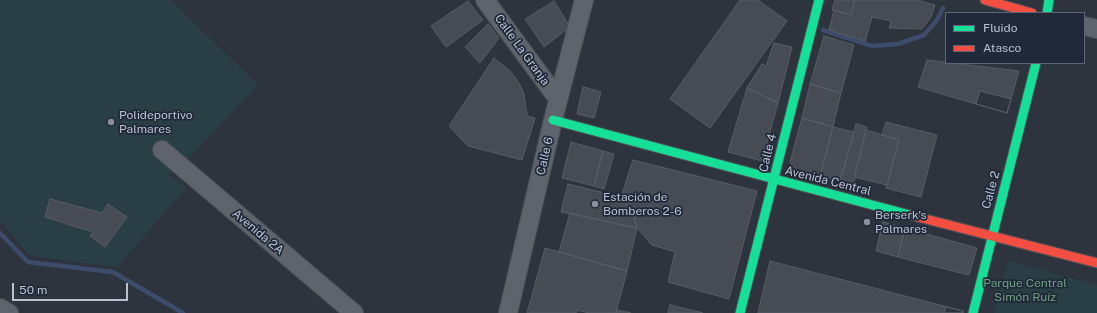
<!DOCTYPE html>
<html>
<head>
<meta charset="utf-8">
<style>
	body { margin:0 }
	#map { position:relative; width:1097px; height:313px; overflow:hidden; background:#2e343e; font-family:"Public Sans",sans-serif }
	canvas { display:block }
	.legend { position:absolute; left:945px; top:12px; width:140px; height:52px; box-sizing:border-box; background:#20293a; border:1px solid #5e6575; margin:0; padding:5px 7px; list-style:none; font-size:12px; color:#bac0ce }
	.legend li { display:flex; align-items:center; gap:8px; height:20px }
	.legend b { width:20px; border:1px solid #5e6575 }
	.scale { position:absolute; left:12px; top:283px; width:116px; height:18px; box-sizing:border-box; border:2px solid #bac0ce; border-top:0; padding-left:5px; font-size:12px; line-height:14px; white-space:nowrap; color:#bac0ce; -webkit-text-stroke:3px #20293a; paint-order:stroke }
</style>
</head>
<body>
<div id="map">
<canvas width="1097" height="313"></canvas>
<ul class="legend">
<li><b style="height:5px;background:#16e098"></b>Fluido</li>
<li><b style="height:5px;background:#f24e42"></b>Atasco</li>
</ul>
<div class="scale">50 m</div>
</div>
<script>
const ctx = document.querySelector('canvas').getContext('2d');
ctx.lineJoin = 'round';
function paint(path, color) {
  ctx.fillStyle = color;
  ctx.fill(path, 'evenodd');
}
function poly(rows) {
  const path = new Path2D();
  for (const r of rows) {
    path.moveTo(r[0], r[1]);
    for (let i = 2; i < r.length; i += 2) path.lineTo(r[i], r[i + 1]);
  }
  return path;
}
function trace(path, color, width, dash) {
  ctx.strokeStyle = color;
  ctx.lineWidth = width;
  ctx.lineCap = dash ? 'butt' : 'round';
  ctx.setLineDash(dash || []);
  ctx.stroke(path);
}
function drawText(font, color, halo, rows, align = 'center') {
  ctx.font = font + ' "Public Sans",sans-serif';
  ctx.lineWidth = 3.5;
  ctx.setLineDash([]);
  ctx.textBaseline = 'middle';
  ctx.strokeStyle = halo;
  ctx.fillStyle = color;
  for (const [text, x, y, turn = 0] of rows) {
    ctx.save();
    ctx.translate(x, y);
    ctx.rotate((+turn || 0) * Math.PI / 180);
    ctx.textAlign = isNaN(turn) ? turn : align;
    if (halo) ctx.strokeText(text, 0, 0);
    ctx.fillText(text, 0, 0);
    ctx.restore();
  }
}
const green = poly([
	[0,0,171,0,258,85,187,160,169,175,186,188,117,267,30,256,0,221],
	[1008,261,1097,285,1097,313,994,313]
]);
const stream = poly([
	[823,30,872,46,898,44,924,35,937,20,943,8],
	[0,233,28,262,113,272,183,313]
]);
const building = poly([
	[740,0,758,0,787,21,710,128,670,99,740,0],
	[835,0,855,0,851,15,832,10,835,0],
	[855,0,917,0,935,5,931,17,922,29,889,28,891,21,872,17,865,41,829,30,834,10,851,15,855,0],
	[468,1,483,20,446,47,431,26,468,1],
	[554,1,570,27,544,47,525,19,554,1],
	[488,24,499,38,480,63,465,47,488,24],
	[824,36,854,45,841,93,810,84,824,36],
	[774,43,792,47,778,103,747,88,762,64,766,66,774,43],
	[494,58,510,71,519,83,524,94,527,116,535,118,522,160,468,146,449,126,494,58],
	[927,60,1019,71,1007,113,918,87,927,60],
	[810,84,841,93,833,127,802,118,810,84],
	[583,87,601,92,594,118,577,114,583,87],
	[747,88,778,103,762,161,728,152,747,88],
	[980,91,1011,99,1007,113,976,104,980,91],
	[802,118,833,127,820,176,795,169,790,162,802,118],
	[886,122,937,135,921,197,886,188,899,140,882,135,886,122],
	[856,124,867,127,853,185,840,181,856,124],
	[833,127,854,132,840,181,820,176,833,127],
	[866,130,899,140,887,185,854,177,866,130],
	[571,142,603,151,594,186,562,178,571,142],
	[603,151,614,154,604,189,594,186,603,151],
	[633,160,757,191,729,299,668,282,675,252,652,245,637,228,634,216,621,197,633,160],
	[568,184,621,197,634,216,637,228,561,212,568,184],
	[50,199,102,213,108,204,127,217,105,247,90,236,93,232,45,217,50,199],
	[570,213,637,228,627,271,559,252,570,213],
	[883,222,905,228,898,257,876,251,883,222],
	[905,228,977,248,969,275,898,257,905,228],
	[545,248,627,271,616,313,589,313,577,310,576,313,527,313,545,248],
	[770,261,963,311,963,313,758,313,770,261],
	[670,305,703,313,668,313,670,305],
	[946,307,963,311,963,313,944,313,946,307],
	[617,310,631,313,616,313,617,310]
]);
const street = poly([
	[485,0,558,99],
	[1084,26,1097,29],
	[162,150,354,313],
	[0,308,9,313],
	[508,313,553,120,584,0]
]);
const fast = poly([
	[1047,13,1049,0],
	[553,120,910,215],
	[740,313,819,0],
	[973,313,1036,63]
]);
const jam = poly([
	[985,0,1032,13],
	[910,215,1097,263]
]);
const markers = [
	[111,122,4,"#898f9c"],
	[595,204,4,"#898f9c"],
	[867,222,4,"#898f9c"]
];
const streetNames = [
	["Calle La Granja",522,50,54],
	["Calle 4",768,153,-76],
	["Calle 6",545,156,-77],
	["Avenida Central",828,181,14],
	["Calle 2",991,190,-75],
	["Avenida 2A",258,232,40]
];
const poiNames = [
	["Polideportivo",119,115],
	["Palmares",119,129],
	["Estación de",603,197],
	["Bomberos 2-6",603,211],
	["Berserk's",875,215],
	["Palmares",875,229]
];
const parkNames = [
	["Parque Central",1025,283],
	["Simón Ruíz",1025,297]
];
paint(green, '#2a3f45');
trace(stream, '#3c4c6a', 4.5);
paint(building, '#474c54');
trace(building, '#575c65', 1);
trace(street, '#4b4f56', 20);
trace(fast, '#4b4f56', 11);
trace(jam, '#4b4f56', 11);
trace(street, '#5f636b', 18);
trace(fast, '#16e098', 9);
trace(jam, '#f24e42', 9);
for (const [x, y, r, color] of markers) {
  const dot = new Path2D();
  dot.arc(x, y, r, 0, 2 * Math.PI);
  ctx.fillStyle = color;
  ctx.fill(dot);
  trace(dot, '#20293a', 1.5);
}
drawText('12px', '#bac0ce', '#20293a', streetNames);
drawText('12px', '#bac0ce', '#20293a', poiNames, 'left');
drawText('12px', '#709f7e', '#20293a', parkNames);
</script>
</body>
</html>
